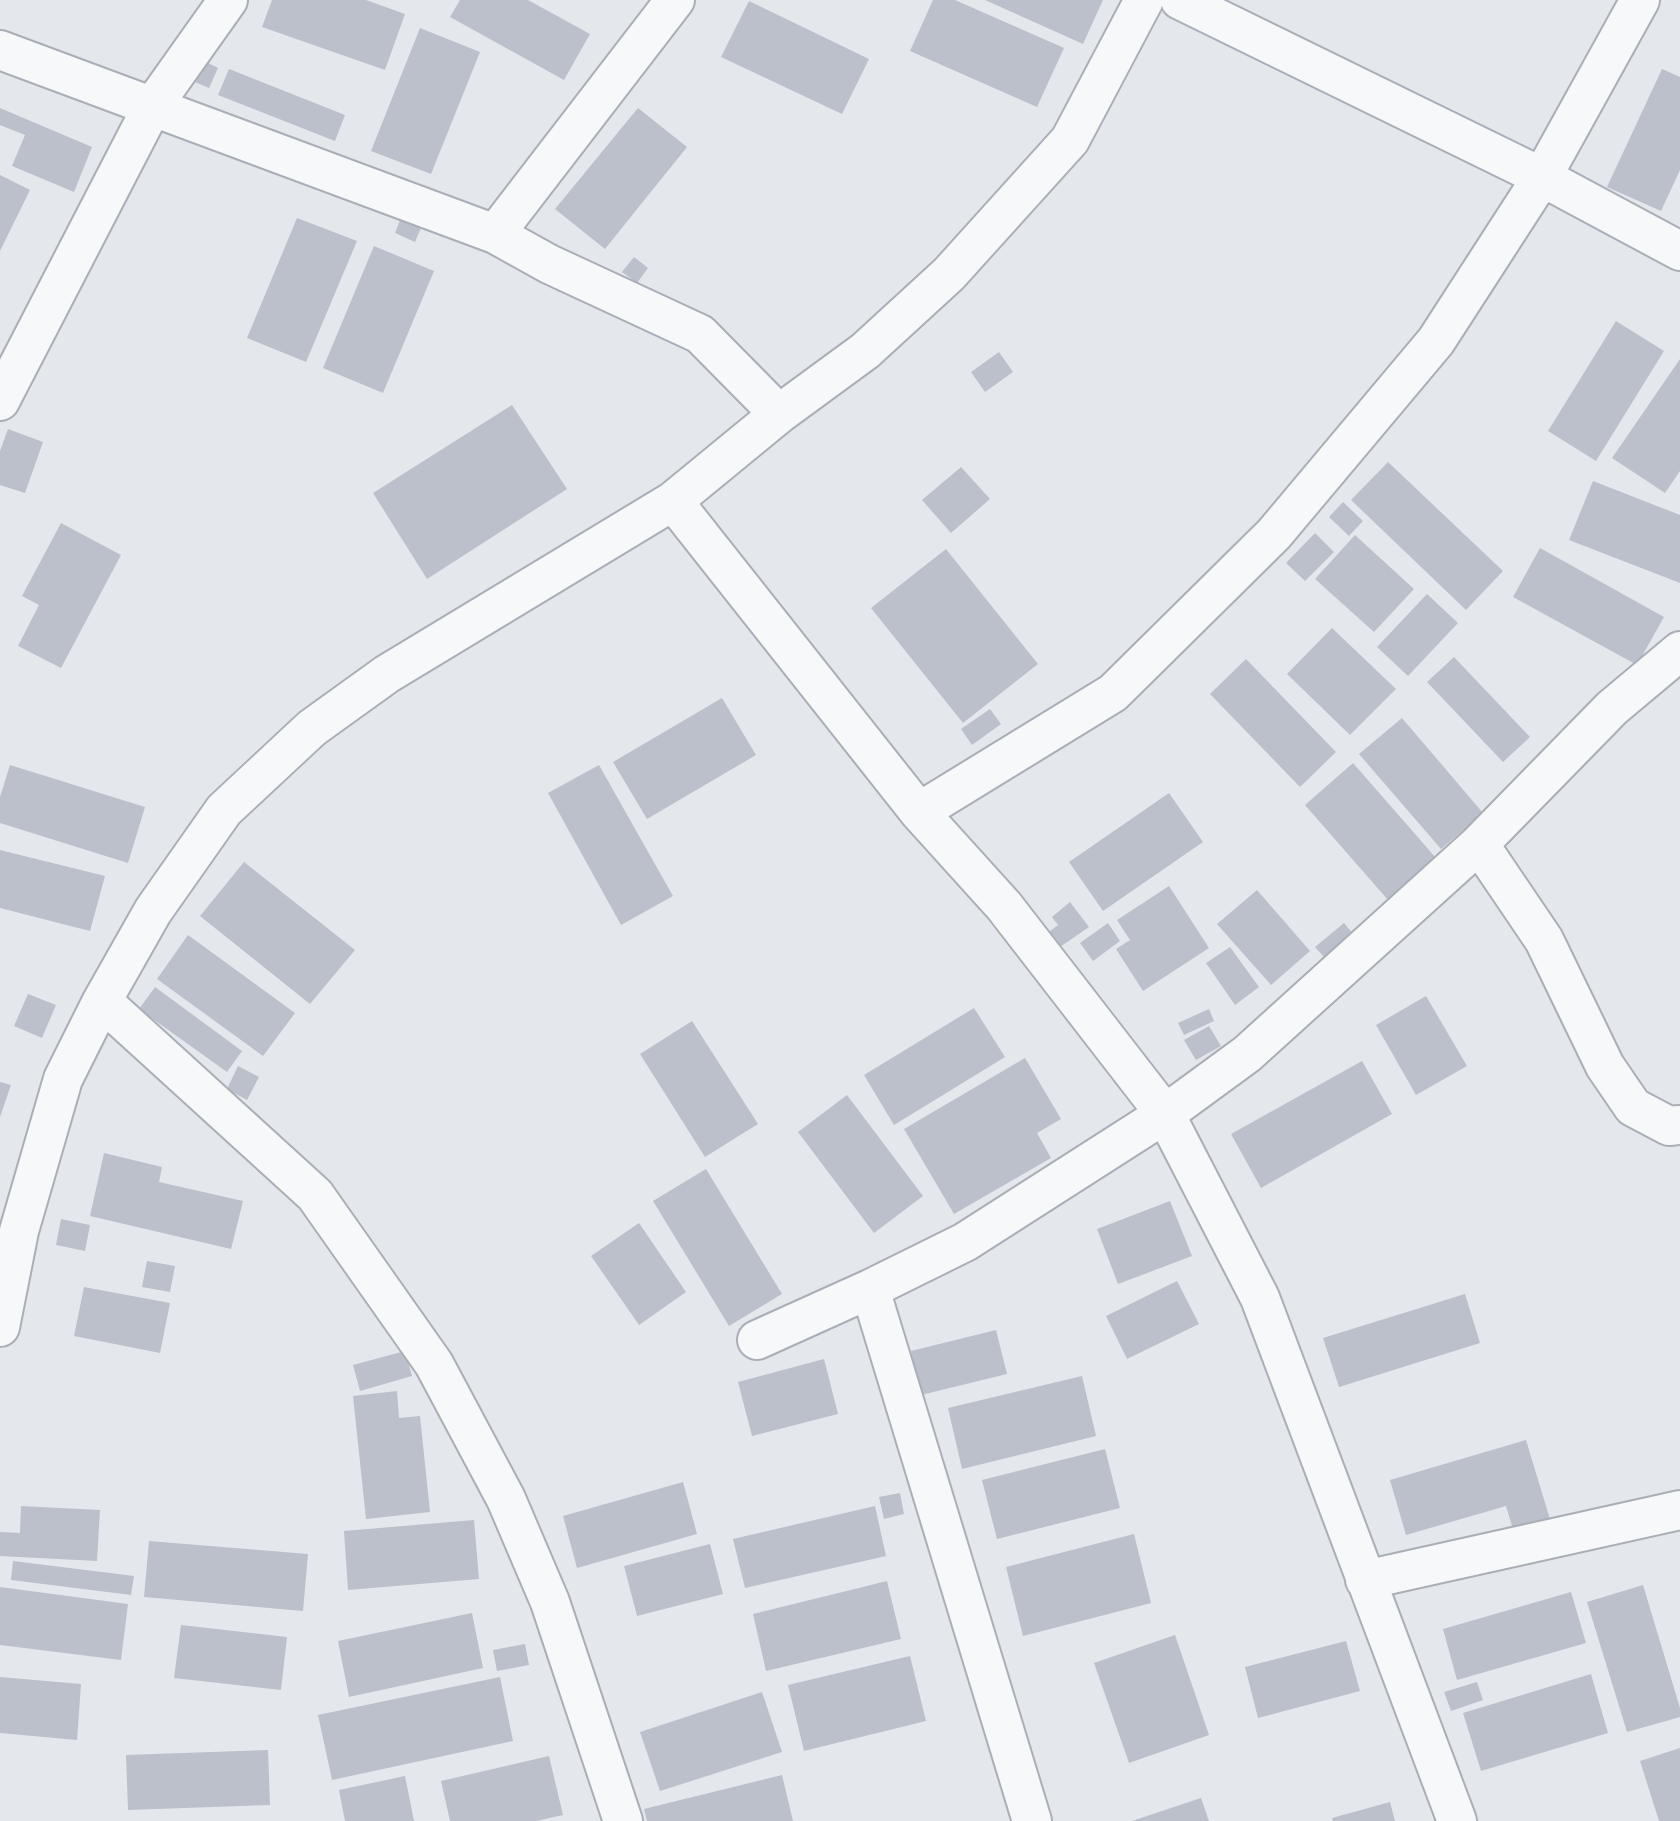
<!DOCTYPE html>
<html>
<head>
<meta charset="utf-8">
<style>
	body { margin:0 }
	canvas { display:block; background:#e4e7ec }
</style>
</head>
<body>
<canvas width="1680" height="1821"></canvas>
<script>
const ctx = document.querySelector('canvas').getContext('2d');
ctx.lineJoin = 'round';
function paint(path, color) {
  ctx.fillStyle = color;
  ctx.fill(path, 'evenodd');
}
function poly(rows) {
  const path = new Path2D();
  for (const r of rows) {
    path.moveTo(r[0], r[1]);
    for (let i = 2; i < r.length; i += 2) path.lineTo(r[i], r[i + 1]);
  }
  return path;
}
function trace(path, color, width, dash) {
  ctx.strokeStyle = color;
  ctx.lineWidth = width;
  ctx.lineCap = dash ? 'butt' : 'round';
  ctx.setLineDash(dash || []);
  ctx.stroke(path);
}
const building = poly([
	[272,0,366,0,405,14,385,70,262,27],
	[460,0,528,0,590,34,564,80,450,17],
	[933,0,955,0,1064,48,1037,107,910,51],
	[985,0,1103,0,1083,44],
	[749,1,869,59,842,114,721,57],
	[420,28,480,52,431,174,371,151],
	[198,58,218,68,209,88,188,79],
	[229,69,345,115,335,141,218,95],
	[1662,69,1680,77,1680,170,1661,211,1607,187],
	[0,108,92,147,74,192,12,166,25,135,0,125],
	[638,108,687,147,605,249,555,209],
	[0,175,30,190,0,251],
	[402,215,423,223,415,242,395,233],
	[297,218,357,241,306,362,247,338],
	[374,246,434,271,383,393,323,368],
	[634,257,648,268,637,283,622,272],
	[1616,321,1664,351,1596,461,1548,431],
	[999,352,1013,372,985,392,971,372],
	[1680,359,1680,471,1665,493,1612,458],
	[512,405,567,489,427,579,373,493],
	[8,429,43,442,25,493,0,485,0,451],
	[1388,462,1503,571,1466,610,1351,500],
	[961,467,990,499,951,533,922,500],
	[1593,481,1680,515,1680,583,1569,540],
	[1343,502,1363,521,1349,536,1329,517],
	[61,523,121,555,61,668,18,646,39,605,22,596],
	[1315,533,1334,552,1305,581,1286,563],
	[1355,535,1414,589,1374,632,1315,579],
	[1540,548,1664,617,1637,665,1513,597],
	[946,549,1038,664,963,723,871,608],
	[1427,594,1458,623,1408,676,1377,647],
	[1332,628,1396,689,1350,735,1287,674],
	[1454,657,1530,737,1503,762,1427,682],
	[1246,659,1336,752,1300,787,1210,694],
	[722,698,756,755,647,819,613,762],
	[990,709,1001,724,972,745,961,729],
	[1402,718,1483,813,1441,849,1359,754],
	[1353,763,1443,866,1395,908,1305,805],
	[10,765,145,807,128,863,0,823,0,797],
	[599,765,673,896,621,925,548,793],
	[1169,793,1203,842,1103,911,1069,862],
	[0,850,105,876,90,931,0,908],
	[244,862,355,950,310,1004,200,916],
	[1169,886,1209,948,1143,991,1116,949,1130,940,1117,920],
	[1257,890,1310,951,1271,985,1217,924],
	[1070,902,1089,927,1060,947,1049,932,1058,925,1052,917],
	[1108,923,1120,941,1093,961,1080,943],
	[1344,923,1359,941,1331,965,1315,947],
	[188,935,295,1013,263,1056,157,979],
	[1230,947,1259,987,1235,1005,1206,963],
	[155,987,242,1051,227,1072,139,1009],
	[28,994,56,1005,42,1038,14,1026],
	[1426,996,1467,1066,1416,1095,1376,1025],
	[974,1008,1005,1057,894,1125,864,1075],
	[1209,1009,1214,1021,1184,1035,1178,1023],
	[692,1021,758,1124,705,1157,640,1054],
	[1209,1026,1221,1046,1196,1060,1184,1040],
	[1025,1058,1061,1119,1037,1133,1051,1158,954,1214,904,1129],
	[1362,1061,1392,1114,1261,1188,1231,1134],
	[238,1066,259,1077,247,1100,227,1089],
	[0,1082,11,1085,0,1117],
	[847,1095,923,1196,874,1233,798,1132],
	[104,1153,162,1167,159,1182,243,1201,231,1249,90,1216],
	[706,1169,782,1294,729,1326,653,1201],
	[1170,1201,1192,1256,1118,1284,1097,1229],
	[61,1219,90,1225,85,1251,56,1245],
	[639,1223,686,1292,639,1325,591,1256],
	[147,1261,175,1266,170,1292,142,1287],
	[1177,1281,1199,1324,1127,1359,1106,1316],
	[84,1287,170,1303,160,1353,74,1336],
	[1465,1294,1480,1343,1339,1387,1323,1338],
	[996,1330,1007,1374,921,1395,911,1351],
	[405,1351,412,1376,360,1391,353,1365],
	[824,1359,838,1414,752,1436,738,1382],
	[1082,1376,1096,1436,962,1469,948,1408],
	[397,1391,399,1418,420,1416,430,1512,366,1519,353,1396],
	[1526,1440,1552,1526,1515,1536,1506,1506,1406,1535,1390,1480],
	[1105,1449,1120,1508,997,1539,982,1480],
	[683,1482,697,1534,577,1568,563,1516],
	[900,1493,904,1514,884,1519,879,1497],
	[21,1506,100,1510,97,1561,0,1556,0,1532,20,1533],
	[875,1506,886,1556,745,1588,733,1539],
	[474,1520,479,1579,348,1590,344,1531],
	[1134,1534,1151,1603,1023,1636,1006,1567],
	[149,1541,308,1554,303,1611,144,1597],
	[710,1544,723,1594,637,1616,624,1566],
	[13,1561,134,1576,131,1595,11,1580],
	[887,1581,901,1639,766,1671,753,1614],
	[1643,1585,1680,1708,1680,1717,1627,1732,1587,1602],
	[0,1587,128,1604,121,1660,0,1645],
	[1571,1592,1586,1643,1457,1680,1443,1629],
	[472,1613,483,1668,349,1697,338,1641],
	[181,1625,287,1637,281,1690,174,1678],
	[1175,1635,1209,1735,1129,1763,1094,1663],
	[1346,1641,1360,1691,1258,1718,1245,1667],
	[525,1644,529,1665,497,1671,493,1650],
	[910,1656,926,1721,804,1751,788,1685],
	[1591,1674,1608,1733,1481,1771,1463,1713],
	[0,1677,81,1684,77,1740,0,1733],
	[500,1677,513,1741,332,1780,318,1715],
	[1477,1682,1483,1700,1451,1711,1444,1692],
	[762,1692,782,1752,660,1791,640,1732],
	[1680,1748,1680,1821,1659,1821,1640,1761],
	[268,1750,270,1805,128,1810,126,1755],
	[549,1756,563,1815,536,1821,450,1821,441,1781],
	[782,1775,793,1821,647,1821,644,1809],
	[405,1776,414,1821,345,1821,339,1790],
	[1201,1798,1209,1821,1132,1821],
	[1390,1802,1395,1821,1333,1821,1332,1818]
]);
const minor = poly([
	[1180,0,1542,177,1680,251],
	[0,50,495,234,549,264,700,334,779,414],
	[495,234,675,0],
	[0,401,152,107,228,0],
	[673,501,919,812,1004,906,1165,1114,1260,1298,1457,1821],
	[919,812,1113,693,1274,534,1436,341,1542,177,1640,0],
	[1479,844,1612,708,1680,651],
	[102,1001,315,1195,434,1364,506,1499,550,1602,623,1821],
	[870,1289,1032,1821],
	[0,1327,19,1231,63,1079,102,1001,153,911,224,810,312,728,387,674,673,501,779,414,865,351,949,274,1070,140,1144,0],
	[757,1340,870,1289,965,1242,1165,1114,1247,1054,1479,844,1544,940,1605,1066,1633,1107,1669,1126,1680,1125],
	[1365,1580,1680,1510]
]);
paint(building, '#bbc0ca');
trace(minor, '#a9aeb7', 42);
trace(minor, '#f7f8fa', 38);
</script>
</body>
</html>
